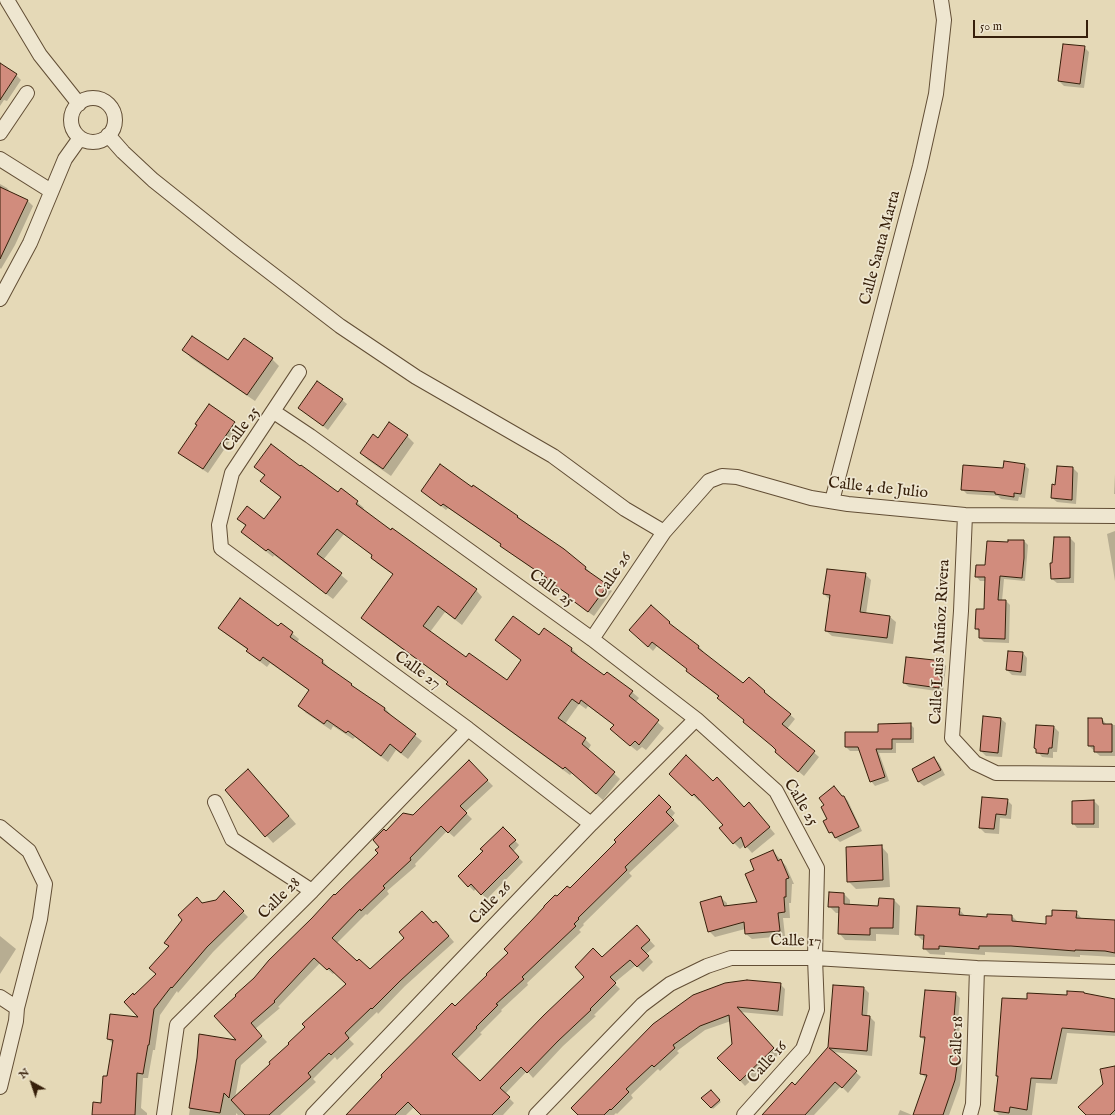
<!DOCTYPE html>
<html>
<head>
<meta charset="utf-8">
<style>
	body { margin:0 }
	#map { position:relative; width:1115px; height:1115px; overflow:hidden; background:#e5d9b7; font-family:"IM FELL English",serif }
	canvas { display:block }
	.north { position:absolute; left:12px; top:1063px; width:40px; height:40px; -webkit-text-stroke:3px #eee6d0; paint-order:stroke; rotate:320deg; font-size:11px; font-weight:700; line-height:16px; text-align:center; color:#361f0a }
	.north::after { content:''; display:block; margin:auto; width:14px; height:18px; background:#361f0a; clip-path:polygon(50% 0,100% 100%,50% 72%,0 100%) }
	.scale { position:absolute; left:973px; top:20px; width:115px; height:18px; box-sizing:border-box; border:2px solid #361f0a; border-top:0; padding-left:5px; font-size:12px; line-height:14px; white-space:nowrap; color:#361f0a; -webkit-text-stroke:3px #eee6d0; paint-order:stroke }
</style>
</head>
<body>
<div id="map">
<canvas width="1115" height="1115"></canvas>
<div class="north">N</div>
<div class="scale">50 m</div>
</div>
<script>
const ctx = document.querySelector('canvas').getContext('2d');
ctx.lineJoin = 'round';
function paint(path, color) {
  ctx.fillStyle = color;
  ctx.fill(path, 'evenodd');
}
function poly(rows) {
  const path = new Path2D();
  for (const r of rows) {
    if (r.length === 3) {
      path.moveTo(r[0] + r[2], r[1]);
      path.arc(r[0], r[1], r[2], 0, 2 * Math.PI);
      continue;
    }
    path.moveTo(r[0], r[1]);
    for (let i = 2; i < r.length; i += 2) path.lineTo(r[i], r[i + 1]);
  }
  return path;
}
function trace(path, color, width, dash) {
  ctx.strokeStyle = color;
  ctx.lineWidth = width;
  ctx.lineCap = dash ? 'butt' : 'round';
  ctx.setLineDash(dash || []);
  ctx.stroke(path);
}
function drawText(font, color, halo, rows, align = 'center') {
  ctx.font = font + ' "IM FELL English",serif';
  ctx.lineWidth = 3.5;
  ctx.setLineDash([]);
  ctx.textBaseline = 'middle';
  ctx.strokeStyle = halo;
  ctx.fillStyle = color;
  for (const [text, x, y, turn = 0] of rows) {
    ctx.save();
    ctx.translate(x, y);
    ctx.rotate((+turn || 0) * Math.PI / 180);
    ctx.textAlign = isNaN(turn) ? turn : align;
    if (halo) ctx.strokeText(text, 0, 0);
    ctx.fillText(text, 0, 0);
    ctx.restore();
  }
}
const shadow = poly([
	[1084,47,1089,52,1084,88,1064,86,1059,81],
	[0,65,16,75,21,80,7,101,4,100,0,106],
	[0,184,7,188,11,193,28,201,33,206,15,245,1,269,0,268],
	[184,350,228,362,272,359,279,366,255,401,191,358],
	[342,400,347,404,328,430,299,408],
	[209,405,239,428,208,473,184,457,180,453,198,425],
	[407,436,414,443,391,476,368,460,361,453,378,439],
	[1024,465,1029,469,1025,498,1019,497,1018,501,1001,499,998,496,967,494,962,489,1004,469],
	[255,467,338,493,357,502,364,508,362,510,476,590,482,597,462,625,445,612,430,632,466,659,507,682,522,661,496,640,539,636,544,629,572,649,578,655,577,657,605,676,632,692,639,698,635,703,664,728,646,750,642,747,637,751,618,736,615,726,588,706,586,709,579,704,565,724,585,739,591,745,588,750,620,779,603,800,572,773,570,775,454,690,448,684,449,683,368,624,362,618,394,575,378,564,372,558,373,556,344,534,323,560,348,581,333,599,274,555,273,557,249,538,242,532,246,527,239,519,264,521,281,498,261,481,265,476],
	[1073,468,1078,473,1076,504,1057,502,1052,498,1056,486],
	[1115,474,1115,494,1114,494],
	[474,486,518,517,586,568,590,572,589,573,612,591,594,616,574,602,569,597,570,596,526,564,506,550,502,545,448,508,446,510,422,491,472,489],
	[1115,531,1115,581,1107,534],
	[1055,538,1070,538,1075,543,1074,583,1057,583,1052,579],
	[1024,541,1028,545,1025,581,1004,579,1002,601,1006,601,1010,605,1009,643,984,642,980,638,980,633,976,628,985,610,986,581,980,581,976,576,1009,543],
	[865,574,871,580,866,614,890,617,896,622,893,644,832,636,826,631,830,600,824,594],
	[669,623,674,628,699,647,703,651,702,652,743,684,749,678,795,719,787,729,819,757,804,776,781,757,776,752,778,750,719,697,692,675,687,671,688,669,657,646,653,651,635,634],
	[281,624,299,639,297,643,323,661,329,668,328,669,355,689,385,708,391,715,390,716,422,741,408,759,396,750,388,762,355,737,353,739,333,726,331,730,306,713,299,706,310,691,270,663,267,667,254,657,247,651,248,650,226,634,219,628,278,627],
	[1023,653,1027,658,1026,676,1012,675,1007,670],
	[942,662,946,666,943,692,909,687,904,683],
	[984,717,1001,719,1006,723,1002,757,986,756,981,751],
	[1102,719,1107,725,1115,725,1115,756,1100,756,1089,746],
	[910,724,914,728,914,743,896,743,896,753,879,753,889,781,875,786,871,781,860,751,850,751,846,747,846,733,879,733],
	[1037,726,1054,727,1059,732,1057,752,1053,752,1053,758,1042,757,1035,748],
	[934,758,939,763,945,775,924,786,919,782,913,770],
	[469,762,493,786,465,812,472,819,454,837,447,831,415,864,416,866,387,891,389,894,367,915,366,914,337,943,357,963,370,971,433,924,441,927,454,942,405,986,378,1014,377,1012,349,1039,354,1044,337,1060,335,1057,313,1079,316,1082,280,1115,238,1115,236,1113,236,1115,189,1115,198,1059,239,1042,255,979,335,897,380,854,386,832,413,816],
	[320,963,333,974,335,972,348,984,272,1064,235,1098,241,1065,267,1042,255,1029,280,1008,278,1007],
	[670,774,713,782,744,808,755,810,775,834,752,853,745,845,740,849,734,843,724,825,701,799,699,801],
	[256,778,296,824,273,843,226,790],
	[659,796,675,813,671,818,679,826,629,873,632,876,583,924,584,925,579,930,581,932,527,983,528,985,501,1010,502,1011,480,1033,482,1034,456,1060,480,1083,586,977,602,958,642,932,655,946,646,954,653,962,643,972,636,965,614,983,620,989,594,1015,596,1016,563,1046,533,1078,527,1071,505,1094,514,1103,503,1115,424,1115,414,1107,406,1115,347,1115,510,953,557,898,570,890,617,842],
	[844,797,848,801,862,831,840,842,830,832,826,805],
	[1007,800,1012,805,1011,819,1000,818,999,834,985,833,980,828],
	[1094,801,1099,806,1099,828,1077,828,1073,823],
	[503,828,519,845,513,852,523,862,487,899,476,888,474,891,459,876,484,851],
	[881,846,888,854,890,887,856,889,848,881],
	[773,851,786,866,794,884,792,884,791,903,789,903,790,918,783,918,785,936,752,939,746,934,745,929,715,937,709,931,721,898,727,903,727,906,758,903,755,871],
	[224,893,248,917,213,952,178,993,177,991,160,1015,155,1050,153,1050,148,1078,143,1078,141,1108,147,1113,147,1115,93,1115,102,1104,108,1077,113,1044,108,1039,140,1018,134,996,157,974,170,947,165,943,202,904,216,901],
	[844,894,850,900,850,906,879,907,894,900,900,906,899,935,876,934,876,941,845,940,839,933,840,913,836,913,829,906],
	[959,909,965,916,988,918,1012,916,1018,922,1047,925,1053,917,1076,912,1082,919,1115,921,1115,957,1080,955,1080,957,985,952,985,955,945,952,945,955,930,954,924,948,925,940,922,940,916,934],
	[0,936,16,949,0,974],
	[780,984,785,989,783,1016,740,1012,779,1054,745,1086,719,1058,733,1044,731,1021,705,1030,677,1051,679,1053,660,1071,658,1069,631,1095,633,1098,617,1114,616,1113,614,1115,580,1115,654,1024],
	[864,988,869,993,867,1017,870,1017,875,1022,872,1056,833,1052,861,1077,848,1093,841,1086,814,1115,768,1115,795,1087,829,1047],
	[955,993,960,998,958,1022,960,1024,957,1053,963,1058,960,1085,949,1115,914,1115,927,1079,922,1074,925,1041,921,1037],
	[1085,994,1115,1000,1115,1036,1067,1033,1057,1084,1036,1083,1032,1115,999,1115,995,1111,999,1078,997,1076,1028,1001],
	[1115,1067,1115,1115,1087,1115,1104,1084],
	[711,1091,721,1102,713,1109,703,1098],
	[900,1110,912,1115,898,1115]
]);
const building = poly([
	[1063,44,1085,46,1080,84,1058,81,1063,44],
	[0,63,17,74,0,100,0,63],
	[0,187,28,200,0,259,0,187],
	[192,336,228,360,244,338,273,358,247,395,182,350,192,336],
	[317,381,343,399,323,426,298,408,317,381],
	[209,404,235,422,203,469,178,453,197,425,195,424,209,404],
	[389,422,408,435,383,469,360,453,373,434,378,438,389,422],
	[271,444,300,466,301,465,338,492,341,488,358,501,356,504,391,530,392,528,477,589,455,619,438,606,423,626,466,657,469,653,507,680,521,660,495,640,513,616,539,635,544,628,572,648,571,651,604,675,607,672,633,691,629,696,659,720,639,745,635,741,630,746,610,729,614,725,581,700,579,704,572,699,558,718,586,738,582,744,615,772,596,794,565,767,563,769,446,684,448,682,361,618,393,574,371,558,372,555,337,529,317,554,342,573,326,594,268,549,266,551,241,532,246,525,237,519,247,506,264,519,281,497,260,481,265,475,254,467,271,444],
	[1004,461,1025,464,1021,494,1014,493,1014,497,995,494,995,492,961,490,963,465,1003,468,1004,461],
	[440,464,472,487,473,485,518,516,517,517,564,549,586,567,585,569,608,585,588,612,568,597,569,595,546,579,547,578,500,546,501,544,443,504,441,506,421,491,440,464],
	[1057,466,1073,467,1072,500,1051,498,1052,484,1055,485,1057,466],
	[1054,537,1070,537,1070,578,1051,579,1050,563,1052,563,1054,537],
	[1008,540,1024,540,1024,558,1022,578,1000,576,998,600,1006,600,1005,639,979,638,979,629,975,629,976,609,984,609,985,577,975,577,976,565,985,565,987,541,1008,542,1008,540],
	[827,569,866,573,860,612,890,616,887,638,825,631,830,595,823,594,827,569],
	[240,598,278,626,281,623,293,632,290,637,323,660,322,663,352,684,351,685,385,708,384,710,416,734,401,753,390,744,381,756,348,731,346,733,327,720,324,724,298,706,309,690,263,657,260,661,246,651,248,649,218,628,240,598],
	[651,605,670,622,669,623,699,646,698,648,743,683,749,677,765,691,764,692,791,714,782,724,815,751,798,772,775,752,776,750,772,746,743,722,744,720,717,698,719,696,686,671,687,669,652,642,648,647,629,630,651,605],
	[1008,651,1023,652,1021,672,1006,670,1008,651],
	[906,657,943,661,939,688,903,683,906,657],
	[983,716,1001,718,998,753,980,751,983,716],
	[1088,718,1102,718,1103,724,1112,724,1112,752,1094,752,1094,746,1088,746,1088,718],
	[911,723,911,739,892,739,892,749,876,749,885,777,870,782,858,747,845,747,845,732,878,732,878,724,911,723],
	[1036,725,1054,726,1052,748,1049,748,1048,754,1036,753,1036,749,1034,748,1036,725],
	[686,755,713,781,717,777,744,807,749,802,770,827,745,848,741,837,733,844,719,828,723,825,694,794,692,796,669,774,686,755],
	[934,757,941,770,918,782,912,769,934,757],
	[469,760,488,780,460,806,467,813,448,833,441,826,410,858,411,860,383,886,385,888,361,911,360,909,332,938,357,961,359,959,370,969,404,938,399,932,422,911,433,923,436,921,449,936,400,981,372,1009,371,1008,345,1033,349,1038,331,1055,329,1053,308,1073,311,1077,269,1115,245,1115,231,1100,270,1064,269,1062,289,1044,288,1043,305,1027,302,1024,346,984,329,968,327,970,314,958,274,1001,275,1002,251,1023,262,1036,236,1060,229,1098,224,1093,220,1113,189,1108,197,1058,199,1034,236,1040,214,1016,236,996,235,995,254,978,269,960,312,918,334,894,335,895,378,853,375,850,379,847,373,840,384,829,386,831,403,813,413,815,469,760],
	[248,769,289,816,265,837,225,790,248,769],
	[834,786,842,796,844,796,859,827,835,838,832,832,829,833,823,821,827,819,821,807,824,805,819,798,834,786],
	[659,795,671,807,666,812,674,820,625,867,627,870,578,918,579,919,574,924,576,926,522,977,524,979,496,1004,498,1005,476,1027,477,1028,452,1054,480,1081,544,1015,584,977,575,967,593,948,602,957,637,925,650,940,641,948,649,956,637,967,630,960,610,977,616,983,590,1009,591,1010,558,1041,527,1073,521,1067,500,1088,510,1097,492,1115,421,1115,408,1102,395,1115,346,1115,382,1077,381,1075,452,1003,455,1006,487,975,486,974,508,953,504,949,530,922,544,907,544,906,555,895,557,896,567,886,570,888,616,842,614,840,659,795],
	[982,797,1008,799,1006,815,996,814,994,829,979,828,982,797],
	[1094,800,1094,824,1072,824,1072,801,1094,800],
	[503,827,516,840,509,846,519,857,481,895,471,884,468,887,458,876,483,851,480,849,503,827],
	[882,845,883,880,847,882,846,847,882,845],
	[773,850,778,861,781,859,789,878,786,879,786,897,784,897,785,912,778,913,780,931,745,934,744,922,708,932,700,902,721,896,724,906,757,902,745,874,754,870,750,860,773,850],
	[224,891,244,911,207,947,172,988,171,987,154,1009,149,1045,148,1045,143,1074,137,1073,135,1115,92,1115,93,1102,101,1103,103,1076,107,1076,113,1040,107,1039,110,1014,138,1017,124,1002,133,993,134,995,156,974,149,968,169,946,164,943,182,920,178,915,197,897,202,903,216,900,224,891],
	[829,892,844,893,844,904,878,906,879,898,894,899,893,928,870,928,870,935,838,934,839,907,828,907,829,892],
	[917,906,960,908,959,915,987,917,987,914,1012,915,1012,921,1046,924,1046,916,1052,916,1052,910,1077,911,1076,918,1115,920,1115,953,1105,951,1075,950,1075,951,1011,946,979,946,979,949,939,946,939,949,923,949,924,935,915,935,917,906],
	[747,980,781,983,778,1011,737,1007,774,1048,740,1081,717,1058,732,1044,729,1015,700,1026,673,1045,675,1048,654,1067,652,1065,626,1089,629,1092,611,1110,610,1109,604,1115,578,1115,571,1108,653,1024,693,995,725,983,747,980],
	[833,985,864,987,862,1015,870,1016,867,1051,829,1048,857,1071,842,1088,835,1082,805,1115,762,1115,792,1082,795,1085,828,1047,833,985],
	[925,990,956,992,954,1018,956,1018,953,1052,959,1052,955,1080,943,1115,913,1115,927,1075,920,1074,925,1037,920,1037,925,990],
	[1067,991,1084,992,1084,993,1115,999,1115,1032,1062,1028,1051,1079,1031,1078,1027,1110,1010,1107,1009,1113,994,1111,998,1076,996,1076,1002,998,1027,999,1027,993,1067,995,1067,991],
	[1115,1066,1115,1110,1110,1115,1086,1115,1078,1107,1103,1084,1100,1069,1115,1066],
	[711,1090,720,1100,711,1108,701,1098,711,1090]
]);
const street = poly([
	[7,0,40,55,79,104],
	[93,120,22],
	[0,133,27,93],
	[108,135,123,152,153,180,237,247,340,326,416,377,553,456,625,509,664,532],
	[0,159,51,191],
	[0,299,30,243,65,159,80,138],
	[299,372,232,473,219,525,221,548,468,729,591,824],
	[274,412,310,436,592,639,696,719,776,791,817,868,815,958,817,1010,803,1049,744,1115],
	[832,501,920,166,936,94,944,20,941,0],
	[965,515,961,611,952,738,975,763,996,773,1115,774],
	[592,639,664,532,709,481,722,476,737,477,811,498,848,504,965,515,1115,516],
	[215,802,232,839,312,891],
	[0,827,29,851,45,884,40,919,17,1008,16,1021,0,1087],
	[0,997,17,1008],
	[164,1115,177,1025,312,891,468,729],
	[313,1115,591,824,696,719],
	[536,1115,642,1005,670,984,707,966,731,958,815,958,977,968,1115,972],
	[970,1115,973,1104,977,968]
]);
const streetNames = [
	["Calle Santa Marta",881,248,-75],
	["Calle 25",242,430,-54],
	["Calle 4 de Julio",878,489,6],
	["Calle 26",614,576,-56],
	["Calle 25",551,589,36],
	["Calle Luis Muñoz Rivera",941,642,-87],
	["Calle 27",417,671,36],
	["Calle 25",800,803,59],
	["Calle 28",280,899,-45],
	["Calle 26",491,904,-46],
	["Calle 17",796,942,1],
	["Calle 18",958,1041,-88],
	["Calle 16",768,1063,-48]
];
paint(shadow, '#0003');
paint(building, '#d18c7d');
trace(building, '#361f0a', 1);
trace(street, '#624e35', 16);
trace(street, '#eee6d0', 14);
drawText('16px', '#361f0a', '#eee6d0', streetNames);
</script>
</body>
</html>
